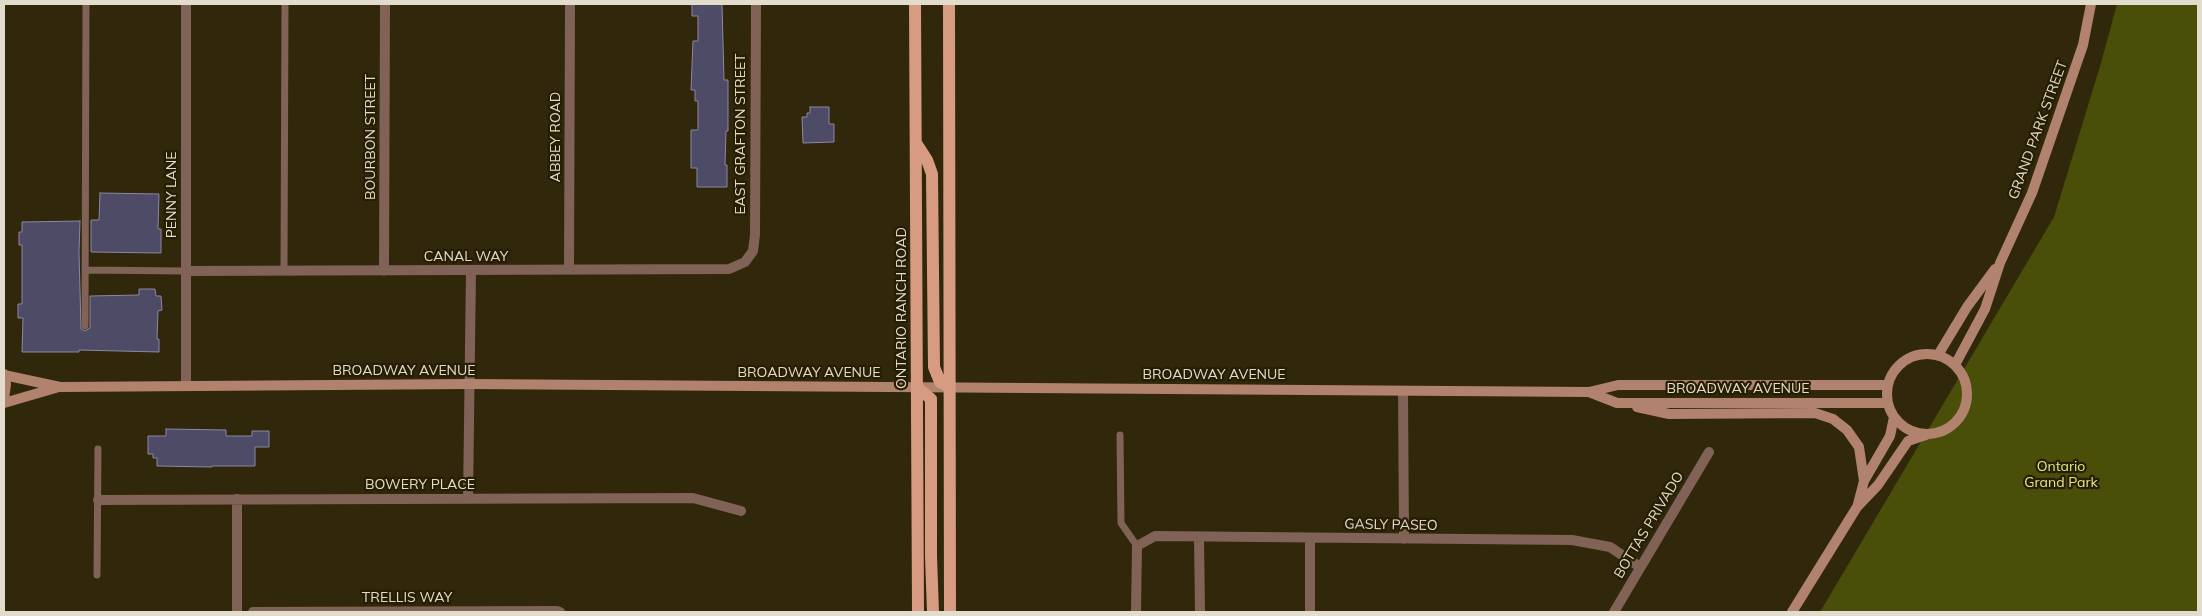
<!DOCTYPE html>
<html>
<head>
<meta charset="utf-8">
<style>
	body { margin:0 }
	#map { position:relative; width:2202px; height:616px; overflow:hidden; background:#31270b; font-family:Mulish,sans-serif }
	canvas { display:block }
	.frame { position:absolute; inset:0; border:5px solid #e2dccc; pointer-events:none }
</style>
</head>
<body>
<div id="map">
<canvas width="2202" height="616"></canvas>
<div class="frame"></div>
</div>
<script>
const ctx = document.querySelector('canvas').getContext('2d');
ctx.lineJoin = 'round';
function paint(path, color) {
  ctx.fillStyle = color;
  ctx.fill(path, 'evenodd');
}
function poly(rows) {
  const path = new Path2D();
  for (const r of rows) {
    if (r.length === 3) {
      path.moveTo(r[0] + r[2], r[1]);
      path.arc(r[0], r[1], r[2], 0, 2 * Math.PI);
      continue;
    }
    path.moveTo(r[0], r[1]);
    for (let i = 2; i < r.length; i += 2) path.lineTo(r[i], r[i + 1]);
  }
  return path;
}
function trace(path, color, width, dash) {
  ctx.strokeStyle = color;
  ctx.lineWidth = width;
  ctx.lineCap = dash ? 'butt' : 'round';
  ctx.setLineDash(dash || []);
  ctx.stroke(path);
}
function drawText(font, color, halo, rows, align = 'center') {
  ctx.font = font + ' Mulish,sans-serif';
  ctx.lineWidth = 4.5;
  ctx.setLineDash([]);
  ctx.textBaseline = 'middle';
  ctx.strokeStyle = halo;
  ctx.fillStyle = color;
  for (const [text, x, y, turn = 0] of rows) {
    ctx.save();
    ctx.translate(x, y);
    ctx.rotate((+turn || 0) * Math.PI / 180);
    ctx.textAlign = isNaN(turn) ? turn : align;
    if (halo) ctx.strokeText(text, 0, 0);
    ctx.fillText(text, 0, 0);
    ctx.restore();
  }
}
const green = poly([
	[2117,4,2198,4,2198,612,1820,612,2054,217,2101,63]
]);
const building = poly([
	[692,4,722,4,724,80,728,80,728,131,726,131,725,165,727,165,727,187,697,187,697,168,691,168,691,130,698,130,698,101,695,101,695,90,691,90,693,41,698,41,698,16,692,16,692,4],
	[810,107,829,107,829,124,834,124,834,142,803,143,802,117,807,117,807,113,810,113,810,107],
	[100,193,159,194,158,229,161,229,161,253,91,252,91,220,99,220,100,193],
	[80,221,79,252,81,329,85,331,90,328,90,296,139,295,139,289,155,289,156,296,161,296,162,310,158,311,157,339,159,339,159,352,79,350,79,352,22,352,23,318,18,318,18,304,22,304,22,245,19,245,19,232,22,232,22,222,80,221],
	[166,429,226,430,226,436,252,436,252,431,269,431,269,447,255,447,255,466,212,466,212,467,157,466,157,458,153,458,153,454,148,454,148,436,166,436,166,429]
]);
const lane = poly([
	[85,270,186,271],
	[284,271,285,4],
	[85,326,86,4],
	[1120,435,1121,523,1137,546],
	[97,575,98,449]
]);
const street = poly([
	[186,4,186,386],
	[569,270,570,4],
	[186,271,729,269,745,262,753,251,755,235,756,4],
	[384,271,385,4],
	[1403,391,1404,539],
	[468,499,471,270],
	[98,500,693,498,741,511],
	[1199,537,1200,612],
	[237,612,237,499],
	[253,612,557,611,560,612],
	[1136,612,1137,546,1155,536,1572,540,1610,547,1640,567],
	[1310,612,1310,538],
	[1614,612,1709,452]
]);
const secondary = poly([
	[1927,394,40],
	[1938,355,1967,307,1995,269],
	[1955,365,1985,309,2000,263,2032,193,2083,45,2091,4],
	[4,374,6,384,4,399],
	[4,375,60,387,469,384,1589,392,1618,385,1887,385],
	[1589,392,1617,403,1888,403],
	[4,403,59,387],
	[1637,407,1669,414,1815,413,1833,419,1847,430,1859,447,1864,481],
	[1858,504,1864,481,1890,436,1894,417],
	[1792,612,1857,507,1878,485,1908,441,1926,435]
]);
const primary = poly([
	[915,4,918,612],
	[949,4,950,612],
	[916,143,927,160,932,174,934,367,940,382,949,387],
	[917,387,931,399,931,556,933,612]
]);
const streetNames = [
	["GRAND PARK STREET",2038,130,-70],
	["EAST GRAFTON STREET",741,134,-90],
	["BOURBON STREET",371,137,-90],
	["ABBEY ROAD",556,137,-90],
	["PENNY LANE",172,195,-90],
	["CANAL WAY",466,257],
	["ONTARIO RANCH ROAD",902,308,-90],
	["BROADWAY AVENUE",404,371],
	["BROADWAY AVENUE",809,373],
	["BROADWAY AVENUE",1214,375],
	["BROADWAY AVENUE",1738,389],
	["BOWERY PLACE",420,485],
	["GASLY PASEO",1391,525,1],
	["BOTTAS PRIVADO",1649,525,-59],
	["TRELLIS WAY",407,598]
];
const parkNames = [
	["Ontario",2061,467],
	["Grand Park",2061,483]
];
paint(green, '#494e08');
paint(building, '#4d4b66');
trace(building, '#8a88a7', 1);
trace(lane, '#806256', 7);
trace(street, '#806256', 10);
trace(secondary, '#b1826e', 10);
trace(primary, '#d79b81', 12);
drawText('14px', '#e2dccc', '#271d03', streetNames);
drawText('14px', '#e0ea85', '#271d03', parkNames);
</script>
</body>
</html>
